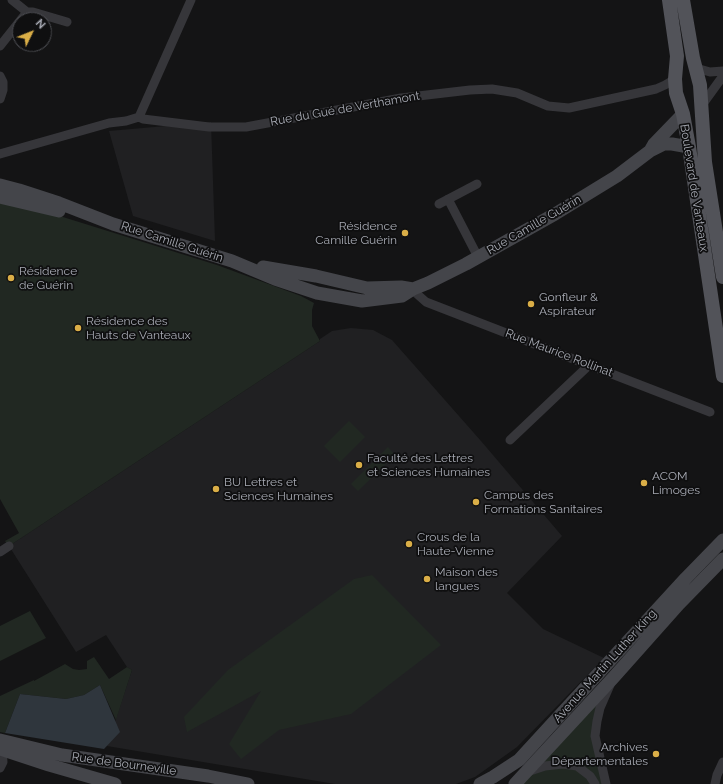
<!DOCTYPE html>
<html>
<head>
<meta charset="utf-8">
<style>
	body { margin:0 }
	#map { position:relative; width:723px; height:784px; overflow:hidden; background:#141415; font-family:Raleway,sans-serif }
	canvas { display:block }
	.north { position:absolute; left:12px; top:12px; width:40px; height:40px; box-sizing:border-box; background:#0f0f10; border:1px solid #4c4d52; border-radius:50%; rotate:47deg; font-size:11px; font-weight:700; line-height:16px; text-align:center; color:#a8abb4 }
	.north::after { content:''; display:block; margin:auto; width:14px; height:18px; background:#daae47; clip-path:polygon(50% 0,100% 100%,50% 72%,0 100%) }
</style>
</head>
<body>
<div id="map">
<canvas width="723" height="784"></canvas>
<div class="north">N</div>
</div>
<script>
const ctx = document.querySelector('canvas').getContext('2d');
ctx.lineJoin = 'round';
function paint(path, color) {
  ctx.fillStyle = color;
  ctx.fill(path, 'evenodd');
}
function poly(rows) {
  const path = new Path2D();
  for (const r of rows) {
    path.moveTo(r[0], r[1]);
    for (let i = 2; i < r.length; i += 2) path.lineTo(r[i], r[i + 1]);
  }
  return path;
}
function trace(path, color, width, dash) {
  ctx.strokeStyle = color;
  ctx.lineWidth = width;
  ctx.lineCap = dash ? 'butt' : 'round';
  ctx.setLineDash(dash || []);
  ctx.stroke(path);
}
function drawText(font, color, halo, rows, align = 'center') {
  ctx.font = font + ' Raleway,sans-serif';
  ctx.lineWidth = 3.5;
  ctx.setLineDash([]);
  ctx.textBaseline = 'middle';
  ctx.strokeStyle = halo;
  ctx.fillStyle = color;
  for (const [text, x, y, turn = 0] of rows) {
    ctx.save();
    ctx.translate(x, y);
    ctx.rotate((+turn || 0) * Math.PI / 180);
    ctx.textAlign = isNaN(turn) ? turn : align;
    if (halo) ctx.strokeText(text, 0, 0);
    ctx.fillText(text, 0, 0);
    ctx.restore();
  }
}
const built = poly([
	[211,122,215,241,133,216,109,131],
	[351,328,373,330,392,340,481,441,562,536,507,593,543,629,604,658,517,747,475,777,456,784,335,784,107,746,132,670,127,667,106,635,76,652,9,546,320,341,320,339,332,331]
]);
const green = poly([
	[0,201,34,208,217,265,301,296,314,303,312,310,312,326,320,341,9,546,5,541,19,533,0,499],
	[349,421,365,437,340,462,324,446],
	[388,447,395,455,358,491,351,484],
	[372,575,441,645,351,714,279,730,241,759,229,744,261,691,187,732,184,717,228,670,354,579],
	[30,611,46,638,0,661,0,626],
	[94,657,109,679,127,667,132,670,116,720,100,685,84,695,66,699,20,694,5,733,0,732,0,696,34,680,34,681,65,664,73,669,79,670,87,669,87,661],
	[613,678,597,721,606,784,515,784]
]);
const water = poly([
	[100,685,120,732,104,749,5,733,20,694,66,699,84,695]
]);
const minor = poly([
	[12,0,27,12,33,12,67,22],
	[0,46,27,12],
	[696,68,710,72,723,71],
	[0,76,3,82,3,90,0,99],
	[702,105,723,76],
	[139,117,191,0],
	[0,154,109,123,126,121,139,117,143,119,209,127,246,127,401,98,470,90,492,89,517,93,548,106,569,108,656,89,665,85,675,79],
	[448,199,478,257],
	[439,204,477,184],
	[413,289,417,294,426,302,710,412],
	[510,440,586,368,587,364],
	[0,552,9,546],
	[0,768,3,762,2,750],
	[527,772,545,766,563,764,577,766,590,776,595,784],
	[606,784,595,736,597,721,600,708,610,685],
	[715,784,717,775,723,762]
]);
const secondary = poly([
	[650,151,664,144,672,144,689,147],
	[0,185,19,190,59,203,113,224,232,261,275,279,317,293,362,301,402,296,413,289,428,283,466,264,555,214,617,176,646,154,650,151,654,144,683,114],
	[0,197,59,211],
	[263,267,316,276,367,288,401,287,413,289],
	[0,740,62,755,208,776,248,784],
	[0,749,49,765,115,784],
	[480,784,493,777,519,760,686,578,723,540],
	[515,784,613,678,679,604,723,559]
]);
const primary = poly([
	[669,0,677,56,675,79,676,93,683,114,689,147,723,376],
	[683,0,693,58,700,85,705,162,723,277]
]);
const markers = [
	[405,233,4,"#daae47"],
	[11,278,4,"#daae47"],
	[531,304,4,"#daae47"],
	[78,328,4,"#daae47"],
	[359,465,4,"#daae47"],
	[644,483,4,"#daae47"],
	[216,489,4,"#daae47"],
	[476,502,4,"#daae47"],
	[409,544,4,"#daae47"],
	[427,579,4,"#daae47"],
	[656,754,4,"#daae47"]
];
const streetNames = [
	["Rue du Gué de Verthamont",345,109,-10],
	["Boulevard de Vanteaux",694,188,81],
	["Rue Camille Guérin",534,225,-30],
	["Rue Camille Guérin",172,242,18],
	["Rue Maurice Rollinat",559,353,21],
	["Avenue Martin Luther King",605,666,-48],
	["Rue de Bourneville",124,764,8]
];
const poiNames = [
	["Résidence",397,226,"right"],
	["Camille Guérin",397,240,"right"],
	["Résidence",19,271],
	["de Guérin",19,285],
	["Gonfleur &",539,297],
	["Aspirateur",539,311],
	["Résidence des",86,321],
	["Hauts de Vanteaux",86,335],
	["Faculté des Lettres",367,458],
	["et Sciences Humaines",367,472],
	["ACOM",652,476],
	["Limoges",652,490],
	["BU Lettres et",224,482],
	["Sciences Humaines",224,496],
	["Campus des",484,495],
	["Formations Sanitaires",484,509],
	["Crous de la",417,537],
	["Haute-Vienne",417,551],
	["Maison des",435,572],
	["langues",435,586],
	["Archives",648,747,"right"],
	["Départementales",648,761,"right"]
];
paint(built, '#202022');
paint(green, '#212822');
paint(water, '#2f363d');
trace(minor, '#36363a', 9);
trace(secondary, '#44454a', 13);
trace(primary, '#525359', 14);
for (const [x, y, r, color] of markers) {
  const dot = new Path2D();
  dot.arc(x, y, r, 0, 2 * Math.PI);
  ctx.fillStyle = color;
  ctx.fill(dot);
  trace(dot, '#0f0f10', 1.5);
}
drawText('12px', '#a8abb4', '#0f0f10', streetNames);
drawText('12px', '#a8abb4', '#0f0f10', poiNames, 'left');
</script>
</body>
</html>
